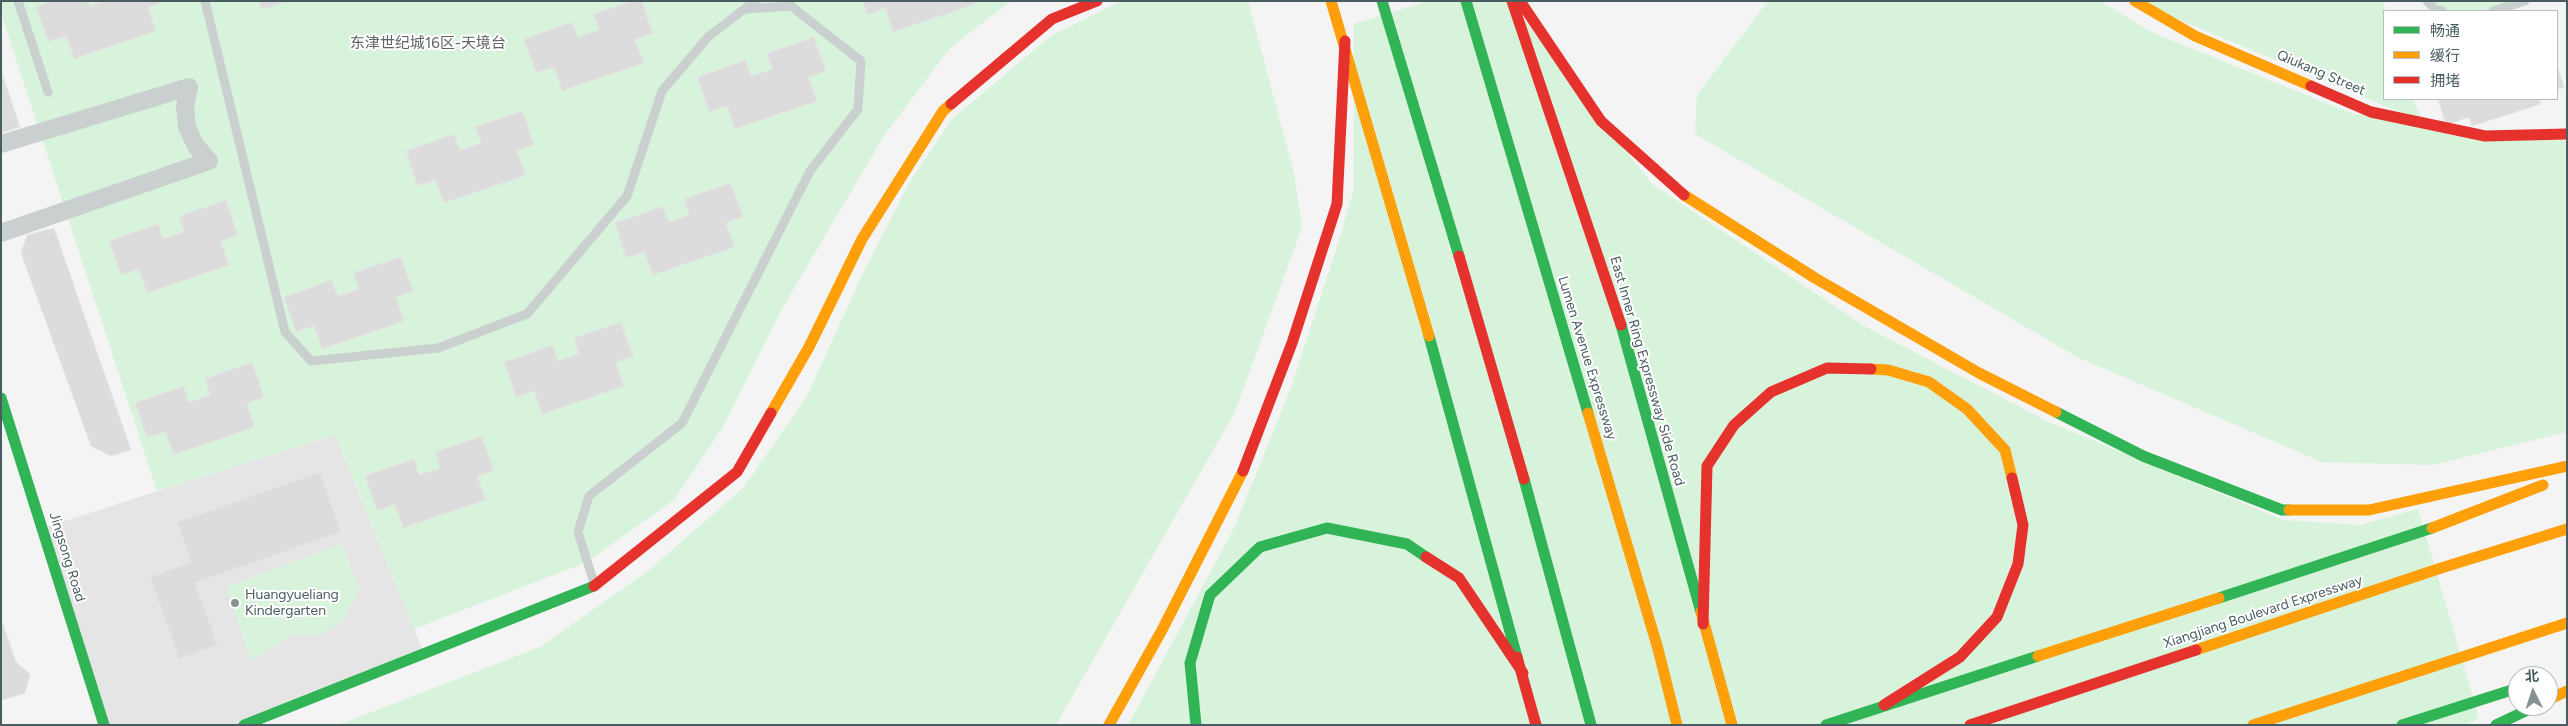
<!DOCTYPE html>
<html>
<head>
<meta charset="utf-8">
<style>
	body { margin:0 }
	#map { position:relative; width:2568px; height:726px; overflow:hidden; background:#f4f4f4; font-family:Figtree,"Noto Sans SC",sans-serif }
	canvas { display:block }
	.frame { position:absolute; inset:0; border:2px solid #495d61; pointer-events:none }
	.legend { position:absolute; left:2383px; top:10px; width:175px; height:90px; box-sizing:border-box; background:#fff; border:1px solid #b6bec0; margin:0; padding:6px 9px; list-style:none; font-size:15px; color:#495d61 }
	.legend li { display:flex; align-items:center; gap:10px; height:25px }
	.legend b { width:25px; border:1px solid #b6bec0 }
	.north { position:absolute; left:2508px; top:666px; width:50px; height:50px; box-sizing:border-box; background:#fff; border:1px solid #b6bec0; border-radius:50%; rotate:356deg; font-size:14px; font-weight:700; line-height:20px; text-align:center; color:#495d61 }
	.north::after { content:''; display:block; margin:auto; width:18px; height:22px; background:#859294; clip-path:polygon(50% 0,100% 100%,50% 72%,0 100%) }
</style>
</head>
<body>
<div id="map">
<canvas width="2568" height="726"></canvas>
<div class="frame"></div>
<ul class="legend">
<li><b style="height:6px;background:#30b455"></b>畅通</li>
<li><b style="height:6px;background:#ff9f0a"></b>缓行</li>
<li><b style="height:6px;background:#e5322d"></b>拥堵</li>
</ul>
<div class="north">北</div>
</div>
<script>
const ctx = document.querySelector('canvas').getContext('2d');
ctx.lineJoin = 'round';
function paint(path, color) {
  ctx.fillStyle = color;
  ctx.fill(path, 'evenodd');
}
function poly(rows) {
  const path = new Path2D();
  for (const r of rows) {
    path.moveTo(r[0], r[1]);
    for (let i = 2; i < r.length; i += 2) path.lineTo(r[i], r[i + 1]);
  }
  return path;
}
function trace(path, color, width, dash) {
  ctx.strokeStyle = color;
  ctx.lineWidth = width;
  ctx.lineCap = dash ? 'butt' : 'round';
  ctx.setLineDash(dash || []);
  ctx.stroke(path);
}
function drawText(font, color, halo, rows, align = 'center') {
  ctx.font = font + ' Figtree,"Noto Sans SC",sans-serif';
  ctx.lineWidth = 4;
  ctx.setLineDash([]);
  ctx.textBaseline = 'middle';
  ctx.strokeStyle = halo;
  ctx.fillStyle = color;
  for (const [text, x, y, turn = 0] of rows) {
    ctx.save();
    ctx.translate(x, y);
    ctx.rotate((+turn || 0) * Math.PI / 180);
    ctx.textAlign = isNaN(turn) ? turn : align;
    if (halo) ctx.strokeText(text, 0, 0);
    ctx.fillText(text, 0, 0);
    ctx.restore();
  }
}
const education = poly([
	[335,434,424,653,244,725,104,725,43,528]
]);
const green = poly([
	[1,1,1011,1,950,48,884,136,783,307,723,427,674,500,587,562,414,629,335,435,157,491,1,13],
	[1122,1,1248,1,1294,173,1302,227,1235,412,1056,725,338,725,540,647,648,571,744,487,807,396,862,275,908,185,952,119,1052,35],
	[1428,1,1510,1,1652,184,1866,327,2049,422,2283,520,2360,525,2418,509,2479,718,2466,725,1128,725,1234,528,1292,385,1341,234,1354,188,1354,24],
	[1768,1,2100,1,2151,32,2353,114,2567,141,2567,432,2433,465,2322,462,2079,358,1695,134,1697,95],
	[2135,1,2383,1,2385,11,2384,99,2412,99,2425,123],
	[2427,1,2525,1,2493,11,2442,11],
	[341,544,360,589,342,620,321,635,292,635,251,661,227,587]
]);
const building = poly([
	[52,1,88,1,90,6,103,1,165,1,148,7,156,31,74,59,66,36,48,42,36,7,52,1],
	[259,1,289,1,262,10,259,1],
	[632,1,642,1,653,33,635,39,644,63,562,91,554,67,536,73,524,39,572,22,578,37,599,30,593,14,632,1],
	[863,1,974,1,975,4,893,32,885,8,867,15,863,1],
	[814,37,826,71,809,77,817,101,735,129,727,106,709,112,697,77,746,60,751,76,772,69,767,53,814,37],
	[2557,65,2564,87,2557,89,2557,65],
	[1,70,20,127,1,133,1,70],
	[2438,99,2539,99,2541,104,2472,126,2469,117,2446,125,2438,99],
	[523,111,534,145,517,151,526,175,444,203,435,180,417,186,406,151,454,134,460,150,481,143,475,127,523,111],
	[731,183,743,217,726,223,735,247,653,275,644,252,626,258,615,223,663,206,669,222,689,215,684,199,731,183],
	[226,200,238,235,221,241,229,265,147,293,139,269,121,275,109,241,158,224,163,239,184,232,179,216,226,200],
	[54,228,131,450,111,456,91,446,21,253,27,235,54,228],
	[401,257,413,291,396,297,404,321,322,349,314,326,296,332,284,297,332,280,338,296,359,289,353,273,401,257],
	[621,322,633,356,616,362,624,386,542,414,534,391,516,397,504,362,553,345,558,361,579,354,574,338,621,322],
	[252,362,264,397,247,403,255,427,174,455,165,432,147,438,135,403,184,386,189,402,210,395,205,379,252,362],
	[482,436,494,471,477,476,486,500,403,528,395,505,377,511,365,476,414,459,419,475,440,468,435,452,482,436],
	[320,472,341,532,195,583,218,645,179,659,150,577,191,562,177,522,320,472],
	[1,618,16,662,30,674,25,693,3,700,1,698,1,618]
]);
const lane = poly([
	[18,1,48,92],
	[205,1,285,332,311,361,438,348,527,314,627,196,662,91,708,37,755,1],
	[2427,1,2435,9,2442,11],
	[2493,11,2525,1],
	[594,583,578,532,589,496,682,423,810,171,858,109,861,61,791,6,746,9]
]);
const street = poly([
	[1,144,189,87,185,107,187,127,196,146,209,161,1,233]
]);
const fast = poly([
	[1382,1,1459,256],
	[1466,1,1588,413],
	[1621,325,1701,612],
	[1429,336,1517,657],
	[1,398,104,725],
	[2056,412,2143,456,2282,510,2289,510],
	[1524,479,1591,725],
	[2219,598,2432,528],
	[244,725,594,586],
	[1196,725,1190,663,1210,595,1260,547,1327,528,1407,544,1426,557],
	[1826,725,2038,656],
	[2402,725,2518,688],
	[2496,725,2536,706]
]);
const slow = poly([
	[1331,1,1429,336],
	[2135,1,2195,36,2311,86],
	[1684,195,1815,278,1979,373,2056,412],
	[1871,369,1888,370,1929,382,1967,409,2005,450,2012,478],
	[771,413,809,347,862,239,943,111,951,104],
	[1588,413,1658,649,1677,725],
	[2289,510,2369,510,2567,466],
	[2432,528,2543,485],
	[1701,612,1732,725],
	[2196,650,2441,568,2567,529],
	[2038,656,2219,598],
	[2548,700,2567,691],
	[1109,725,1162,630,1243,471],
	[2253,725,2567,623]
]);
const jam = poly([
	[1512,1,1621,325],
	[1520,1,1601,121,1684,195],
	[2311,86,2371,112,2485,136,2567,134],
	[951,104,1052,19,1097,1],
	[1459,256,1524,479],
	[1243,471,1292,343,1337,204,1345,41],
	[1426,557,1459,578,1523,673],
	[594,586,737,472,771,413],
	[1703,624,1707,466,1734,425,1771,392,1827,368,1871,369],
	[1517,657,1536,725],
	[1884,705,1960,657,1997,617,2018,564,2023,525,2012,478],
	[1970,725,2196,650]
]);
const markers = [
	[235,603,5,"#859294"]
];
const streetNames = [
	["Qiukang Street",2321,73,23],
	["Lumen Avenue Expressway",1587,358,73],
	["East Inner Ring Expressway Side Road",1647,371,74],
	["Jingsong Road",67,557,73],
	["Xiangjiang Boulevard Expressway",2263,612,-18]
];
const poiNames = [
	["Huangyueliang",245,595],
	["Kindergarten",245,611]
];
const neighbourhoodNames = [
	["东津世纪城16区-天境台",428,44]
];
paint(education, '#e5e5e6');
paint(green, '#d8f3db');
paint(building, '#dcdcdd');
trace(building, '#e5e6e6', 1);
trace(lane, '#cacfcf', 9);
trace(street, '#cacfcf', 18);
trace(fast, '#30b455', 11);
trace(slow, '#ff9f0a', 11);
trace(jam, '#e5322d', 11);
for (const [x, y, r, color] of markers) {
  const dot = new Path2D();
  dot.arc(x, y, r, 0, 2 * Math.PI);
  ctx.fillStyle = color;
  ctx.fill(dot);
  trace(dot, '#fff', 2);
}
drawText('14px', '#495d61', '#fff', streetNames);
drawText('14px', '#495d61', '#fff', poiNames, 'left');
drawText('15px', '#5f6568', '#fff', neighbourhoodNames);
</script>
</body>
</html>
